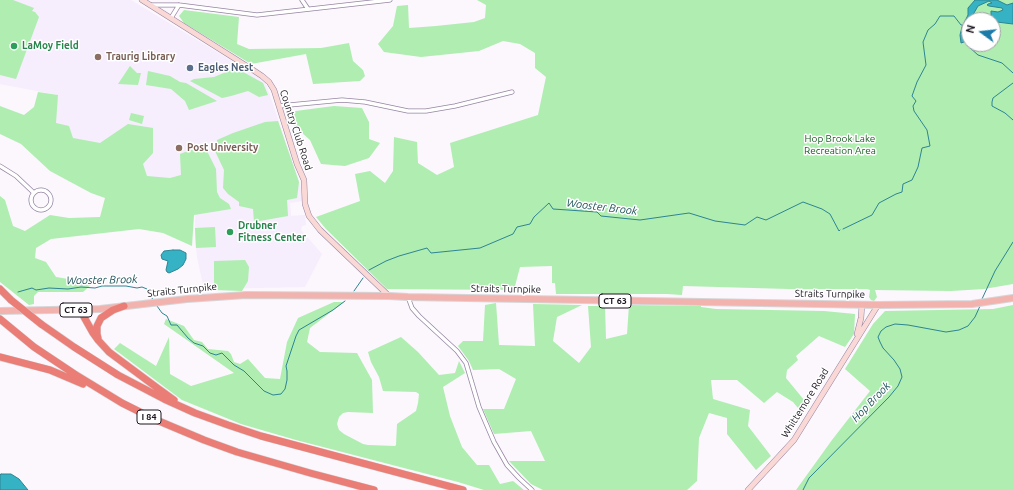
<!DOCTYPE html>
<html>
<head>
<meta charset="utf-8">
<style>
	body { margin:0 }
	#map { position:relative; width:1013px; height:490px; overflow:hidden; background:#fbf7fd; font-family:Ubuntu,sans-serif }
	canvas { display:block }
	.north { position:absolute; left:961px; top:12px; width:40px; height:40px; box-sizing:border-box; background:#fff; border:1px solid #a4a2a6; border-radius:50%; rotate:285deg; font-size:11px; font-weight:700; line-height:16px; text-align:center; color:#1c1621 }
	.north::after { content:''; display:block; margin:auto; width:14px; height:18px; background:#1c7ba8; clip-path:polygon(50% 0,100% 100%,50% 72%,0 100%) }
</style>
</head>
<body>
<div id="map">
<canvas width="1013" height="490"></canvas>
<div class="north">N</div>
</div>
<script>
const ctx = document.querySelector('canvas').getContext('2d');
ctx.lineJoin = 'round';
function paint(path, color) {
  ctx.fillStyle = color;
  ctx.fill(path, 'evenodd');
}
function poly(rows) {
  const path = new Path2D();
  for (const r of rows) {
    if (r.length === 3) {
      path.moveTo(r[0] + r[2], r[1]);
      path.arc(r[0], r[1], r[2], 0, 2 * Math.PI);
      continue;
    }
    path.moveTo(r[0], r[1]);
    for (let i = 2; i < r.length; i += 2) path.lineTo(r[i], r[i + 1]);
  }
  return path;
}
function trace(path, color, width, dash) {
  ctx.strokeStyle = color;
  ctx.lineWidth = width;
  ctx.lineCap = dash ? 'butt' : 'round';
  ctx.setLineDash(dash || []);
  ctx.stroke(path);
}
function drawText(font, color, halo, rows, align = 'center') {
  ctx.font = font + ' Ubuntu,sans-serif';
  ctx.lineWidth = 3;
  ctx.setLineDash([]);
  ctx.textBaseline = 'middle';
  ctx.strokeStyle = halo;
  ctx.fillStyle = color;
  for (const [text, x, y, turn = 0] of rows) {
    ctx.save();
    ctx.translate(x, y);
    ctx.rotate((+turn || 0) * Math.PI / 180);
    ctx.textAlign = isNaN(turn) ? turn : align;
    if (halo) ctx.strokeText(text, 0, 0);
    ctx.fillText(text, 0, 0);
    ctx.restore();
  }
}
const built = poly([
	[0,0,131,0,265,81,300,184,302,201,290,203,291,216,305,215,306,225,302,226,301,230,322,254,305,287,204,289,197,257,195,238,195,220,197,202,51,138,58,95,0,84]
]);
const green = poly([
	[0,0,13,0,34,8,32,11,35,12,39,17,16,79,0,75],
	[477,0,1013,0,1013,284,984,289,951,291,875,290,877,297,874,301,871,300,869,297,870,290,867,289,789,289,683,286,682,295,667,294,556,294,555,283,552,283,552,266,520,267,514,290,387,289,326,229,316,217,360,201,355,174,370,171,385,183,393,171,394,137,417,142,418,163,437,175,454,167,450,143,538,115,546,77,535,68,535,53,520,44,503,41,479,51,421,57,384,52,378,44,393,26,397,6,408,5,409,28,436,26,474,22,485,18,486,5],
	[969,20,993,20,993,44,969,44],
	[184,10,239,17,237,44,249,49,321,48,349,43,353,61,363,70,365,76,360,81,313,84,306,54,251,64,184,23,179,16],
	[130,66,137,73,141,73,138,85,118,84],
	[236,68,263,83,268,95,259,97,248,91,231,96,222,98,190,81,194,79,214,77],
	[148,71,170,76,180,82,186,83,217,101,189,110,185,101,171,89,146,85],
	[38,92,58,95,56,123,69,126,73,138,100,143,128,124,153,128,153,153,143,164,147,176,170,178,181,175,180,154,204,145,216,169,217,192,220,198,229,204,231,209,194,215,192,246,163,233,139,229,51,239,36,248,35,258,46,262,56,277,93,283,83,292,38,292,34,296,34,304,29,305,0,282,0,196,5,200,13,226,25,231,50,215,69,218,100,217,105,198,91,193,50,171,21,144,0,134,0,106,24,115,34,107],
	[334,106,362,108,369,122,369,139,380,143,369,158,345,166,321,164,310,140,291,123,288,112],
	[131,113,144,116,142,124,129,120],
	[278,121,299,182,297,198,287,200,288,216,254,222,253,209,239,206,239,202,228,194,223,188,224,170,215,151,217,140,233,133,265,122],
	[215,227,216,247,196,248,195,228],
	[245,260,249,267,248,281,242,291,214,290,214,261],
	[334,302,344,302,310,328,307,342,320,352,357,353,372,380,373,413,348,412,343,413,339,417,337,424,339,430,344,434,363,444,368,445,395,446,396,445,397,424,416,411,418,403,419,394,416,392,383,391,379,377,371,362,368,352,401,337,418,352,439,375,455,373,459,361,465,373,443,387,450,416,462,447,477,465,489,465,500,484,513,481,524,490,484,490,458,482,296,440,241,424,182,400,114,349,120,343,156,366,169,337,170,374,191,386,234,373,164,324,166,319,184,326,194,340,202,342,208,349,228,351,231,354,234,362,240,364,248,359,265,378,280,379,287,342,298,318],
	[496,303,499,345,535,346,533,304,582,305,557,317,553,341,579,363,591,347,588,306,605,306,606,339,627,334,629,305,701,306,701,307,716,309,824,311,855,314,854,334,845,347,819,336,796,356,798,360,787,370,786,378,809,406,803,414,793,402,777,392,764,403,737,380,711,380,713,399,750,410,748,426,771,456,756,470,727,434,727,418,709,413,699,438,697,481,687,490,543,490,531,484,509,461,545,461,531,431,494,434,483,409,504,409,516,379,499,369,473,370,469,361,458,346,463,341,483,341,485,305],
	[1013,305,1013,490,796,490,832,440,870,391,845,369,873,324,885,311,993,309]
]);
const water = poly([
	[975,0,997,0,1007,5,1013,3,1013,24,997,22,994,20,991,16,991,11,998,12,1003,10,1002,8,989,6,987,5,988,4,992,3,989,1,978,6,974,13,971,20,969,20,969,26,965,36,967,41,961,43,960,35,962,27,968,15,968,8,975,0],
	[173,250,180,250,186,253,186,259,183,265,178,269,169,273,167,272,166,270,168,261,162,259,161,255,164,251,173,250],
	[1,474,11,474,19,479,28,490,0,490,0,475,1,474]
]);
const stream = poly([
	[965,41,969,47,978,55,1002,63,1013,73],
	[1013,83,993,98,992,102,992,106,1005,113,1013,120],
	[843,229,872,215,879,203,896,194,902,192,903,184,912,180,918,167,922,148,930,146,927,130,914,111,913,106,916,101,912,96,917,82,926,65,923,42,928,30,935,24,940,16,954,16,961,25,962,25],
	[369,270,386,261,399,256,427,248,431,253,480,248,513,234,517,227,530,224,534,217,549,203,553,209,597,212,601,216,640,220,689,213,715,221,745,225,757,217,766,220,803,202,822,209,830,214,839,231,840,230],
	[354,291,363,278],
	[18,292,32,288,36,290,49,288,68,289,81,287,95,288,102,286,126,286,137,288,142,287,147,289,153,300],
	[982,299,995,271,1013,242],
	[157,306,162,313,167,316,171,325,177,325,188,338,194,343,203,346,210,353,216,355,222,353,234,365,244,371,264,391,273,395,281,394,285,389,287,380,287,371,286,366,296,336,299,330,333,310,345,301],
	[803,490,809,478,889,397,898,386,902,377,900,369,894,360,883,348,880,342,878,337,881,331,886,327,895,324,908,325,946,332,959,330,968,326,975,317,980,306]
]);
const street = poly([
	[302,0,308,9],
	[151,5,179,5,257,15,390,0],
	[171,18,179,5],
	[279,106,342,100,365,102,408,111,426,111,455,106,512,92],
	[0,166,16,176,34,193],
	[41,200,10],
	[408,297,412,308,419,316,457,351,466,363,479,407,494,442,507,465,519,478,532,490]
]);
const secondary = poly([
	[142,0,253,70,262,76,269,82,274,90,297,164,304,180,305,204,309,216,320,230,389,296],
	[857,334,861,318,862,304],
	[748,490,794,440,878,305]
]);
const primary = poly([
	[0,311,100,309,187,299,246,295,389,296,408,297,878,305,972,304,1013,298]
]);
const highway = poly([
	[0,289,11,300],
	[83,310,84,317,93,333,98,340,109,352,156,387,174,400],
	[0,319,34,347,76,375,122,403,154,419,204,440,237,452,310,473,374,490],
	[41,324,74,347,118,375,164,399,195,413,228,425,261,436,463,490],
	[98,338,97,334,97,326,101,318,113,310,124,306],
	[0,357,50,370,83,384]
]);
const highwayBridge = poly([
	[11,300,41,324]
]);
const markers = [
	[14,46,4,"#2e9e5b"],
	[98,57,4,"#8d6e63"],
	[190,68,4,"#5c6f8a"],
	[179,148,4,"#8d6e63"],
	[230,232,4,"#2e9e5b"]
];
const shields = [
	[615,301,32],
	[76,310,32],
	[149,417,24]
];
const shieldNames = [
	["CT 63",615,301],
	["CT 63",76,310],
	["I 84",149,417]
];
const leisureNames = [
	["LaMoy Field",22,46],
	["Drubner",238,226],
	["Fitness Center",238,238]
];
const educationNames = [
	["Traurig Library",106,57],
	["Post University",187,148]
];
const serviceNames = [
	["Eagles Nest",198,68]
];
const streetNames = [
	["Country Club Road",296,130,72],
	["Straits Turnpike",506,289,1],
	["Straits Turnpike",182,290,-6],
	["Straits Turnpike",830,294,1],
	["Whittemore Road",805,403,-58]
];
const parkNames = [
	["Hop Brook Lake",840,139],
	["Recreation Area",840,151]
];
const waterNames = [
	["Wooster Brook",602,207,7],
	["Wooster Brook",102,280,-1],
	["Hop Brook",871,402,-46]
];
paint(built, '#f6edfd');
paint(green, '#afedb1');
paint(water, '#35b3c4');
trace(water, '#2e8493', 1);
trace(stream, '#2e8493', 1);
trace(street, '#9585a2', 5);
trace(secondary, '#9585a2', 6);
trace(primary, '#d6d5d7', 8);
trace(highway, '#d6d5d7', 8);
trace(street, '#fff', 3.5);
trace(secondary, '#f9d8d6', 5);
trace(primary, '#f2b2ad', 6);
trace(highway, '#ea7e76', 7);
trace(highwayBridge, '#d6d5d7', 8, []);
trace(highwayBridge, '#ea7e76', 7);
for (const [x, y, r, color] of markers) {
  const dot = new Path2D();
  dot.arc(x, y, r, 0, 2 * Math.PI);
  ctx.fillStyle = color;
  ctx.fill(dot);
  trace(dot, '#fff', 1.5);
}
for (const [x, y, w] of shields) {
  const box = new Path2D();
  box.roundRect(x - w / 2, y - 7, w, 14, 3);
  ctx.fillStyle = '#fff';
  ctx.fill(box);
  trace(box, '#1c1621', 1);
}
drawText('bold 9px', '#1c1621', null, shieldNames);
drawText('bold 10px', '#27864d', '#fff', leisureNames, 'left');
drawText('bold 10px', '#785e54', '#fff', educationNames, 'left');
drawText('bold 10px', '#4e5e75', '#fff', serviceNames, 'left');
drawText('10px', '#1c1621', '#fff', streetNames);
drawText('10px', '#185a21', '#fff', parkNames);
drawText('italic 11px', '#20535b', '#fff', waterNames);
</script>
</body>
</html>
